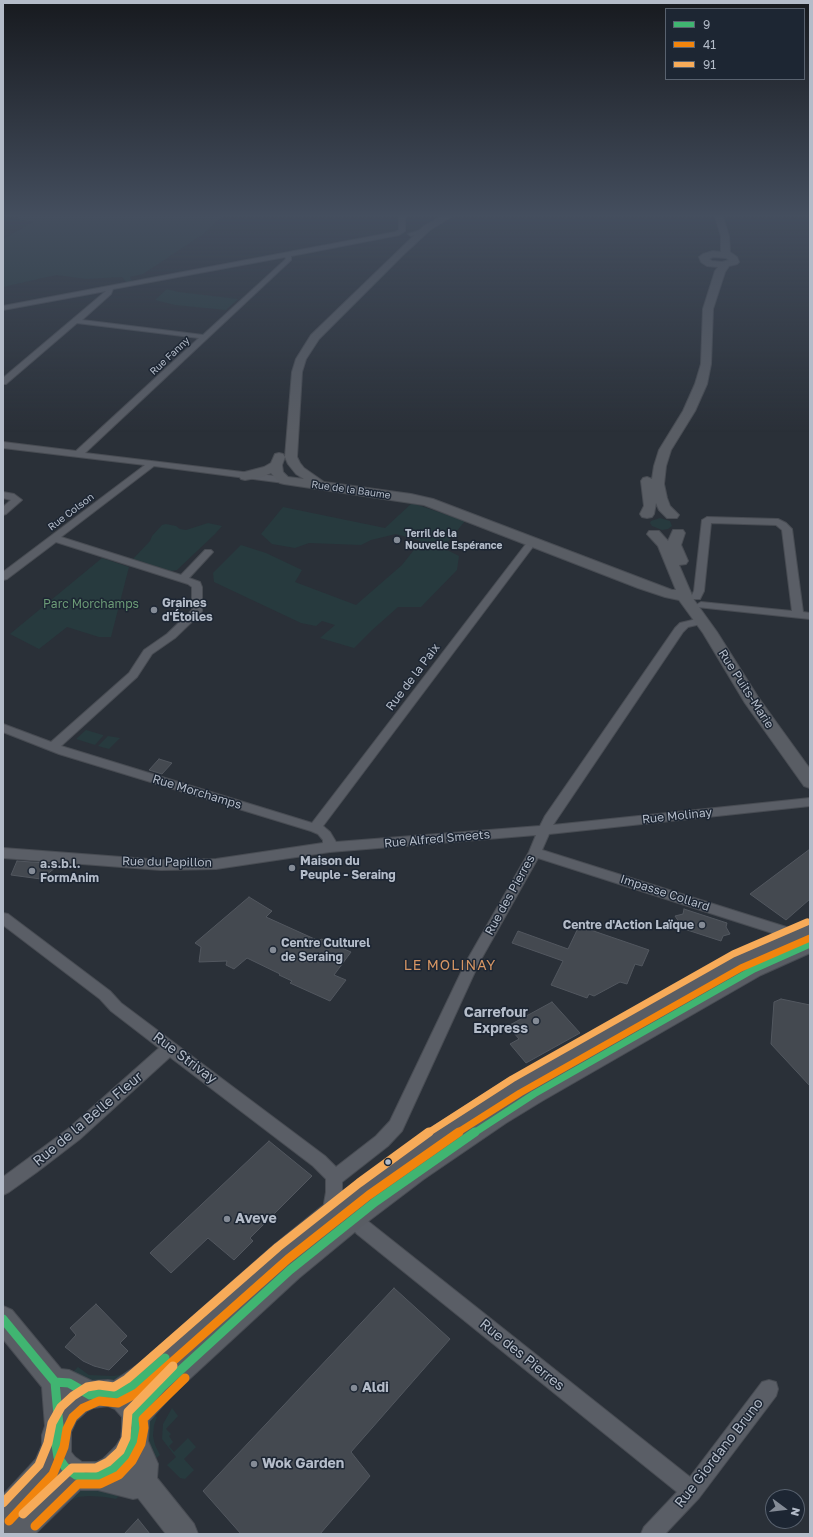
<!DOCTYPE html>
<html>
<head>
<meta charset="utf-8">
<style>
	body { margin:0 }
	#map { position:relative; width:813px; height:1537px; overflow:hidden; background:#2a3038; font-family:"Golos Text",sans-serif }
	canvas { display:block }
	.frame { position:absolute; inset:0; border:4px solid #b4bcc9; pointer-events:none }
	.legend { position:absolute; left:665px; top:8px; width:140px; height:72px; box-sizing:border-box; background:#1d2633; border:1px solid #59626f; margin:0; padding:5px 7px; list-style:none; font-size:12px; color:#b4bcc9 }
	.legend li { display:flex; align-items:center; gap:8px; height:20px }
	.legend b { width:20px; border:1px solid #59626f }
	.north { position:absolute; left:765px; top:1489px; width:40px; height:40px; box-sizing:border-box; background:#1d2633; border:1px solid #59626f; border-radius:50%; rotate:105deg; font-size:11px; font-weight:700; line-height:16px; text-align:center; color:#b4bcc9 }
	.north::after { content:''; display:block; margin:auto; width:14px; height:18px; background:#848b96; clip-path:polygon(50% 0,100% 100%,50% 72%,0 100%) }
</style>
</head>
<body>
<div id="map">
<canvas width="813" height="1537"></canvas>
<div class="frame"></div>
<ul class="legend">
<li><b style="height:5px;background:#40b571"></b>9</li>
<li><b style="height:5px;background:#f1840d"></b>41</li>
<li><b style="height:5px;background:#f7ab59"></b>91</li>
</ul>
<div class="north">N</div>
</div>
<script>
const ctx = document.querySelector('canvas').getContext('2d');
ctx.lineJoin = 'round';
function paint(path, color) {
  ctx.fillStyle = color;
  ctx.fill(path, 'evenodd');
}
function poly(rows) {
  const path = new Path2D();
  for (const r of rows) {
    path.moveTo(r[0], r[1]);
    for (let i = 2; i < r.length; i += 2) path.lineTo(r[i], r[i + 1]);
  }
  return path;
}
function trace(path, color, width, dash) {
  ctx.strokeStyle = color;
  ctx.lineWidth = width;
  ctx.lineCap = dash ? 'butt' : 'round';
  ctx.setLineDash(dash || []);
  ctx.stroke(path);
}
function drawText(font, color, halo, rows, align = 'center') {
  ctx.font = font + ' "Golos Text",sans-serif';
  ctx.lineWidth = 3;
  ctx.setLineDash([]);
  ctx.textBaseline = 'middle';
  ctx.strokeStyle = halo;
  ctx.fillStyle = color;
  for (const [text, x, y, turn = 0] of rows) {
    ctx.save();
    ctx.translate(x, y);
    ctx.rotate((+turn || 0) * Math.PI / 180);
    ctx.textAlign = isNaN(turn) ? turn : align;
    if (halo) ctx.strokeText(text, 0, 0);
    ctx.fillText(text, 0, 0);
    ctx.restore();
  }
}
const green = poly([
	[20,217,222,217,202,235,143,274,130,277,133,283,128,284,122,277,86,279,56,275,3,287,3,239,33,222,15,219],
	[167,289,178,292,238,299,226,310,175,305,155,300],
	[412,503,465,521,443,548,459,556,457,570,421,607,398,607,371,631,354,648,320,638,335,625,322,621,316,626,301,623,214,582,213,573,241,545,266,553,302,570,295,582,356,605,402,565,421,541,396,534,371,540,361,545,309,543,295,548,272,544,261,534,283,507,385,528],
	[660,518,670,521,672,526,668,529,662,530,652,526,650,523,651,521],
	[208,523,222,526,215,534,177,570,171,571,133,559,150,541,152,536,162,525,166,524,176,526,180,529,186,530],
	[102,558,129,567,111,637,99,637,67,627,39,649,10,634],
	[86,730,103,735,103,736,95,745,76,739],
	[108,736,120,738,109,749,98,746],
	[78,1367,89,1375,113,1376,124,1374,130,1379,99,1385,71,1374],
	[172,1408,178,1416,166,1429,171,1434,169,1436,173,1442,169,1446,174,1452,188,1438,196,1447,184,1459,194,1470,185,1479,180,1478,167,1465,176,1457,162,1439,163,1424],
	[151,1413,157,1417,154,1425,153,1436,155,1445,160,1455,153,1461,151,1459,146,1429],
	[85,1487,122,1493,116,1499,105,1497,89,1496,78,1497,66,1503,59,1499]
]);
const building = poly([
	[159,759,172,763,162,774,149,770,159,759],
	[810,849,810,899,786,920,750,894,810,849],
	[17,861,60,864,41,879,11,875,17,861],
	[249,897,272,911,266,917,319,941,321,939,351,952,334,975,346,980,330,1001,290,983,292,981,279,975,280,974,247,958,234,969,226,965,227,961,199,962,201,947,195,943,249,897],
	[684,909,727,923,726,927,730,934,723,936,721,941,678,927,679,922,675,916,683,914,684,909],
	[579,926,649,950,642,966,635,964,627,984,620,982,594,996,589,994,587,998,551,985,563,961,512,943,518,931,568,949,579,926],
	[781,999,810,1005,810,1086,771,1044,774,1002,781,999],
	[552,1002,580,1033,526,1063,510,1044,519,1039,508,1026,552,1002],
	[269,1141,312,1176,250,1238,253,1241,234,1260,208,1238,171,1273,150,1253,269,1141],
	[394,1288,450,1339,351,1452,370,1476,320,1534,241,1534,203,1491,394,1288],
	[96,1304,127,1336,120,1343,128,1351,109,1370,94,1366,83,1361,65,1347,76,1335,70,1328,96,1304],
	[138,1519,150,1534,124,1534,138,1519]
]);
const street = poly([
	[399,217,405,217,405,231,399,235,291,256,291,260,85,453,284,477,288,480,284,483,154,466,61,537,181,575,205,550,211,550,213,552,189,578,200,582,202,587,202,611,201,613,175,638,152,654,137,677,61,746,312,823,529,540,535,540,537,542,535,544,323,826,330,832,336,842,540,826,545,816,675,628,680,623,701,618,706,621,705,623,688,627,683,632,553,825,810,798,810,806,549,834,542,850,799,931,801,935,799,939,794,940,538,858,479,963,402,1131,388,1146,342,1182,342,1192,336,1221,330,1223,324,1221,322,1215,326,1192,326,1179,313,1166,170,1057,80,1139,37,1172,9,1192,3,1195,3,1177,68,1129,159,1048,111,1011,100,999,3,925,3,913,8,914,110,991,121,1003,325,1156,336,1167,376,1136,390,1121,466,962,529,852,536,835,330,852,216,869,161,870,3,858,3,848,161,860,216,859,323,843,323,840,318,834,311,831,59,754,3,732,3,724,51,742,129,673,144,650,167,634,192,610,192,587,188,584,56,542,7,579,3,580,3,572,145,465,3,448,3,442,76,451,199,338,77,323,6,384,3,384,3,378,106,291,3,310,3,306,395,232,399,230,399,217],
	[285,257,286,259,203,335,82,320,111,294,113,289,285,257],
	[424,229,426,230,426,232,411,236,408,234,424,229],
	[3,492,14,494,22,500,6,514,3,515,3,507,11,500,3,498,3,492],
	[707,517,778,519,786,523,792,529,803,612,810,613,810,619,697,607,696,605,701,602,792,611,782,530,776,525,711,523,704,591,700,599,692,599,691,597,694,591,702,520,707,517],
	[354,1210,360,1212,369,1222,690,1477,762,1382,769,1380,776,1382,778,1389,776,1396,699,1498,665,1534,641,1534,644,1527,677,1492,357,1234,348,1224,346,1218,348,1212,354,1210]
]);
const secondary = poly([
	[441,217,451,217,430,230,403,255,319,339,306,359,302,372,297,457,300,463,304,468,324,482,411,494,433,499,672,590,676,590,658,546,647,534,649,531,659,531,668,541,673,530,683,530,685,533,681,545,688,561,686,564,679,565,694,600,717,632,758,697,810,769,810,788,804,786,745,703,703,633,679,600,665,597,638,588,424,505,284,484,280,483,271,473,262,477,245,480,241,479,239,476,241,473,264,467,271,463,275,454,279,453,283,454,285,457,292,372,296,359,311,335,424,226,441,217],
	[285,457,288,464,296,474,304,479,288,477,283,472,282,465,285,457],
	[715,217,723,217,729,236,730,252,737,257,739,262,737,264,729,266,725,272,713,309,711,364,707,384,695,411,671,450,666,466,664,484,667,498,670,506,679,515,677,518,667,518,659,510,656,503,654,514,652,517,647,518,642,517,640,514,644,506,641,481,643,478,647,477,652,479,654,466,659,450,683,411,695,384,701,364,703,309,715,271,718,267,707,266,701,262,699,257,703,254,713,251,721,252,721,236,715,217],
	[713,257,726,258,729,260,722,262,712,261,709,259,713,257],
	[810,922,810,953,761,975,542,1101,506,1123,424,1179,362,1226,299,1278,171,1396,149,1421,148,1441,158,1464,157,1478,194,1524,198,1534,166,1534,138,1498,133,1499,98,1490,80,1490,35,1534,3,1534,3,1495,36,1459,42,1445,42,1435,45,1426,42,1387,3,1339,3,1306,12,1310,61,1369,69,1370,92,1381,108,1380,114,1381,140,1363,274,1245,321,1207,428,1130,508,1079,730,955,810,922],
	[108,1406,115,1409,122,1417,122,1428,121,1438,116,1446,103,1459,97,1462,82,1462,75,1457,71,1452,71,1432,76,1421,87,1411,93,1408,108,1406]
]);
const bus1Far1 = poly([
	[474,1133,534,1094,754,969,810,944]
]);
const bus1 = poly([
	[3,1319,55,1382,59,1426,56,1445,58,1457,65,1467,76,1475,85,1477,98,1476,113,1469,126,1456,134,1441,136,1428,135,1416,162,1387,290,1270,375,1202,475,1132],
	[35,1358,55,1382,69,1383,90,1395,108,1393,116,1395,132,1386,165,1358]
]);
const bus2Far1 = poly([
	[457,1133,520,1093,741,968,810,938]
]);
const bus2 = poly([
	[9,1521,53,1474,64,1447,67,1429,73,1417,83,1408,99,1401,118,1403,137,1393,288,1259,369,1195,459,1132],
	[35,1526,78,1484,100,1484,119,1475,132,1461,141,1444,144,1428,143,1419,185,1378]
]);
const bus3Far1 = poly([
	[428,1133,512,1079,733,954,807,922]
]);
const bus3 = poly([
	[3,1503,39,1465,48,1443,52,1423,61,1407,73,1396,87,1387,99,1385,114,1387,127,1379,278,1247,359,1183,429,1132],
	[23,1514,72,1468,96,1468,108,1462,120,1451,126,1438,128,1412,173,1366]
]);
const markers = [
	[397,540,4,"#848b96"],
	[154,610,4,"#848b96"],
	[292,868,4,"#848b96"],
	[32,871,4,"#848b96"],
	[702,925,4,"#848b96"],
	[273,950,4,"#848b96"],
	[536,1021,4,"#848b96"],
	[388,1162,3.5,"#b4bcc9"],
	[227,1219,4,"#848b96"],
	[354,1388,4,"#848b96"],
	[254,1464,4,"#848b96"]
];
const farStreetnames = [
	["Rue Fanny",170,356,-43],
	["Rue de la Baume",351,490,8],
	["Rue Colson",71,512,-37]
];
const farPoinames = [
	["Terril de la",405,534],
	["Nouvelle Espérance",405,546]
];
const poiNames = [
	["Graines",162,603],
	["d'Étoiles",162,617],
	["Maison du",300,861],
	["Peuple - Seraing",300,875],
	["a.s.b.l.",40,864],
	["FormAnim",40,878],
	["Centre d'Action Laïque",694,925,"right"],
	["Centre Culturel",281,943],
	["de Seraing",281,957]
];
const parkNames = [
	["Parc Morchamps",91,604]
];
const streetNames = [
	["Rue de la Paix",413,677,-53],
	["Rue Puits-Marie",746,689,57],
	["Rue Morchamps",197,792,17],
	["Rue Molinay",677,816,-6],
	["Rue Alfred Smeets",437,839,-5],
	["Rue du Papillon",167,862,1],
	["Impasse Collard",665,893,18],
	["Rue des Pierres",510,895,-61]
];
const quarterNames = [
	["LE MOLINAY",450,966]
];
const nearPoinames = [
	["Carrefour",528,1013,"right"],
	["Express",528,1029,"right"],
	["Aveve",235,1219],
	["Aldi",362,1388],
	["Wok Garden",262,1464]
];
const nearStreetnames = [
	["Rue Strivay",185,1058,37],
	["Rue de la Belle Fleur",88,1119,-40],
	["Rue des Pierres",522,1355,39],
	["Rue Giordano Bruno",719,1453,-52]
];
paint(green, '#273a3e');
paint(building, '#444950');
trace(building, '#52575f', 1);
trace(street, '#484c53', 2);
trace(secondary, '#484c53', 2);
paint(street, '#5a5e66');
paint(secondary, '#595d64');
trace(bus1Far1, '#40b571', 7);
trace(bus1, '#40b571', 9);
trace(bus2Far1, '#f1840d', 7);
trace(bus2, '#f1840d', 9);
trace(bus3Far1, '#f7ab59', 7);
trace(bus3, '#f7ab59', 9);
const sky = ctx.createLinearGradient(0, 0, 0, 432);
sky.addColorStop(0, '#171a1f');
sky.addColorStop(0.5, '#444e5e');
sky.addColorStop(1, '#444e5e00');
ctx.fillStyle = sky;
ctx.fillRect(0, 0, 813, 432);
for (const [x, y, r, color] of markers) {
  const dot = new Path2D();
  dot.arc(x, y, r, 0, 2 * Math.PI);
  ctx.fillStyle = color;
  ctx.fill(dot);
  trace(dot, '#1d2633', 1.5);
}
drawText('10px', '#b4bcc9', '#1d2633', farStreetnames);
drawText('bold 10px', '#b4bcc9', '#1d2633', farPoinames, 'left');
drawText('bold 12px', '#b4bcc9', '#1d2633', poiNames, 'left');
drawText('12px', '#6b9a76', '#1d2633', parkNames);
drawText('12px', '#b4bcc9', '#1d2633', streetNames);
ctx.letterSpacing = '1px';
drawText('14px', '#d59563', '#1d2633', quarterNames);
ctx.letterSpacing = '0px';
drawText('bold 14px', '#b4bcc9', '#1d2633', nearPoinames, 'left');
drawText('14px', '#b4bcc9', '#1d2633', nearStreetnames);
</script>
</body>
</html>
